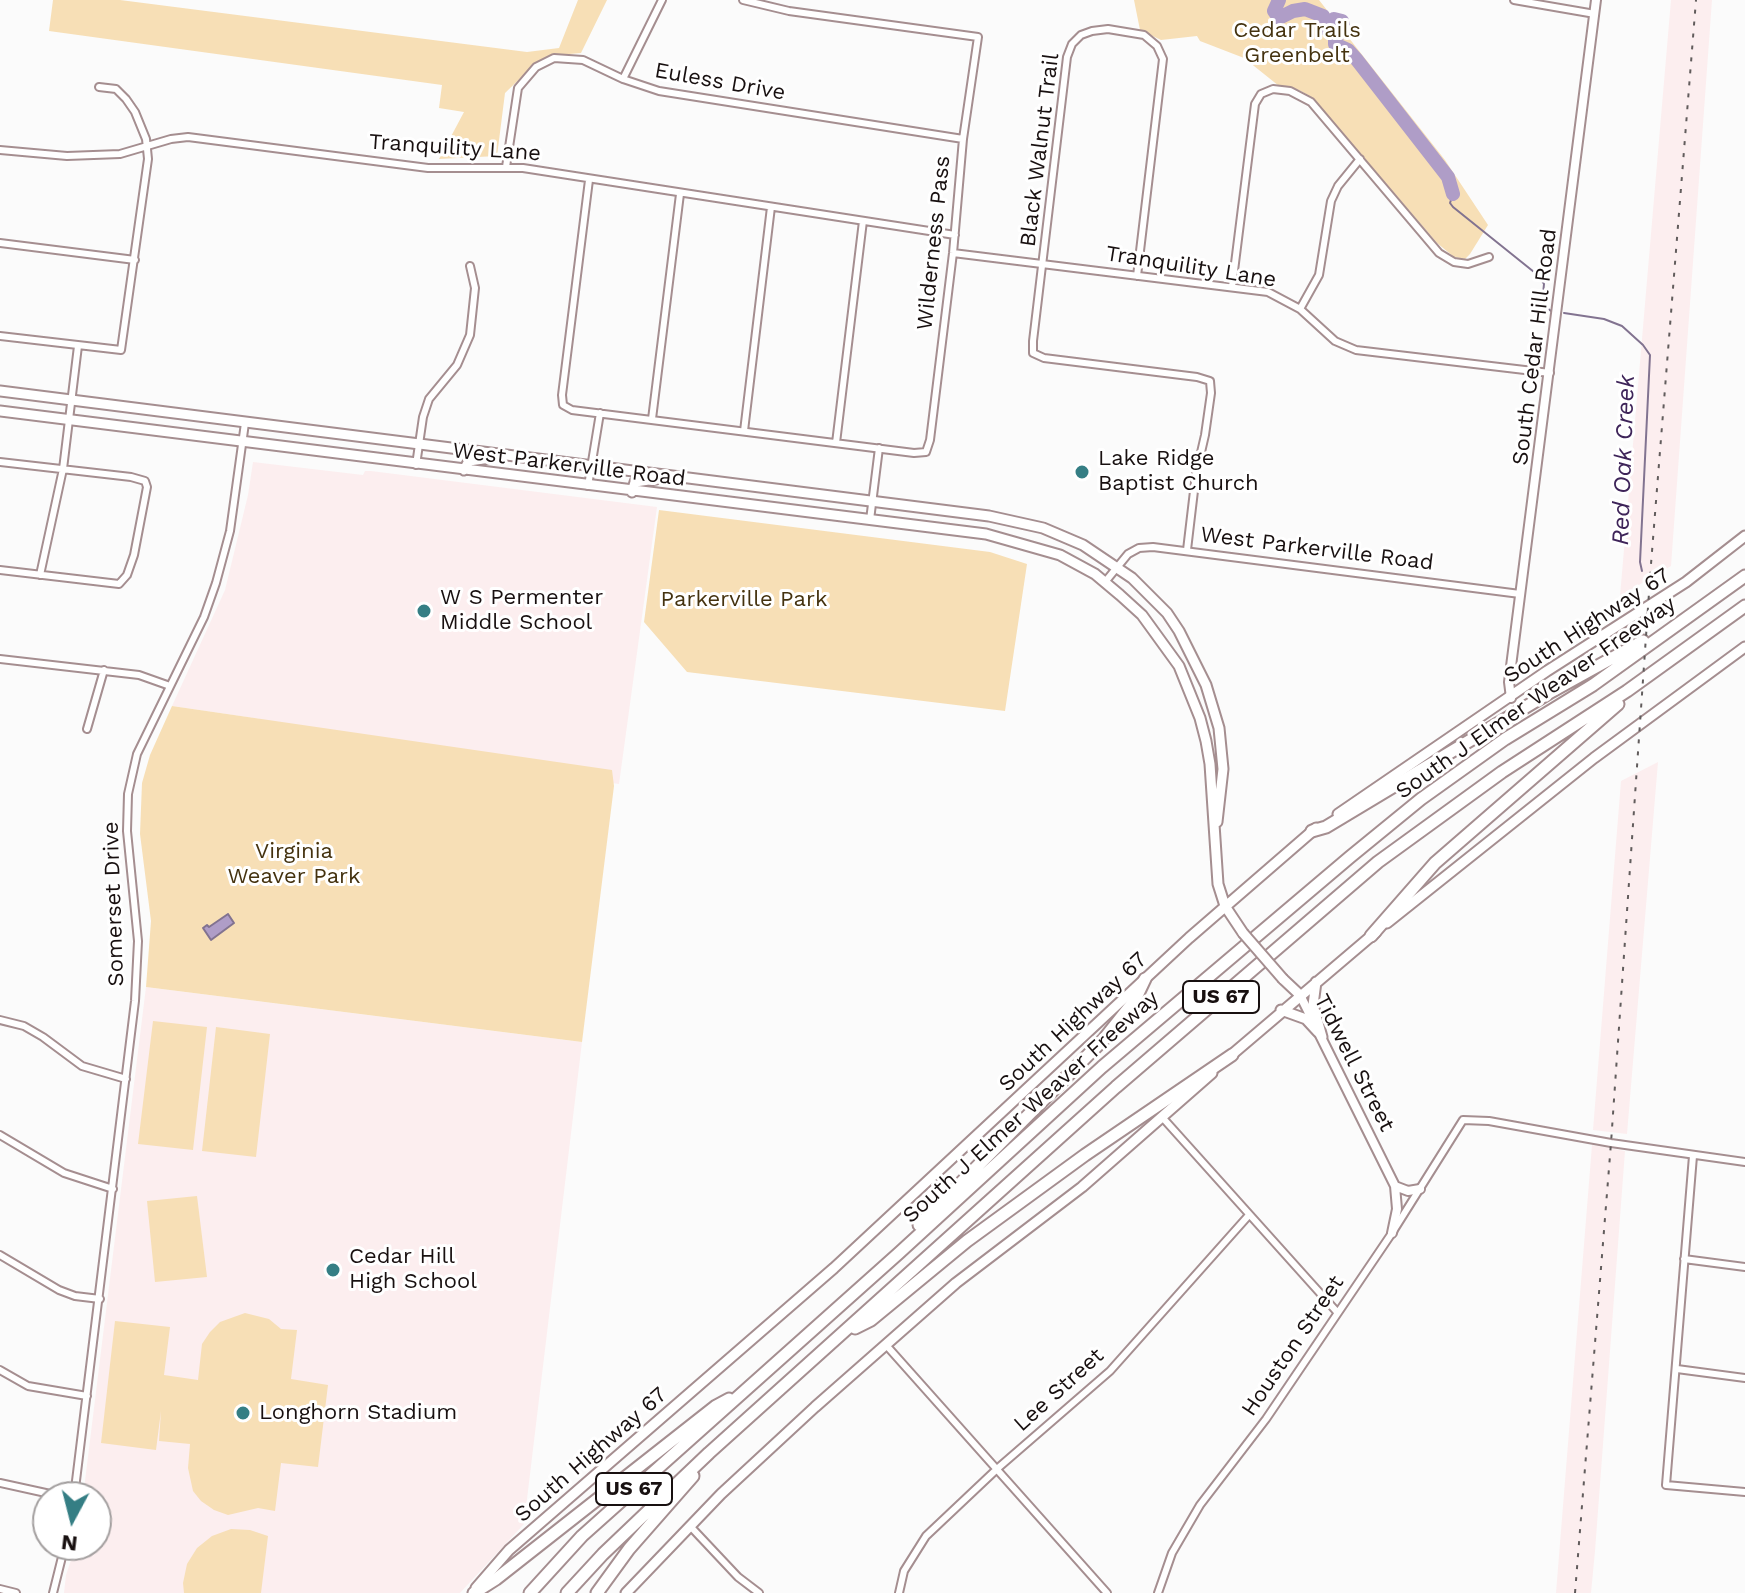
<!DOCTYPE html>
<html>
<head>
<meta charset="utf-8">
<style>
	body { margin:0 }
	#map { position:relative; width:1745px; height:1593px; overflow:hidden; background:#fbfbfb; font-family:"Work Sans",sans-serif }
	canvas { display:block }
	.north { position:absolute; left:32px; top:1481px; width:80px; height:80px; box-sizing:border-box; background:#fff; border:2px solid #a39f9f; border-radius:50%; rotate:187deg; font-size:22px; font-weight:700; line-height:32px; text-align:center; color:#181010 }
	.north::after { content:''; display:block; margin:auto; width:28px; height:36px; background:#357e84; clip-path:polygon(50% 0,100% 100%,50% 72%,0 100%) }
</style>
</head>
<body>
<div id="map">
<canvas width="1745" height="1593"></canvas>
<div class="north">N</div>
</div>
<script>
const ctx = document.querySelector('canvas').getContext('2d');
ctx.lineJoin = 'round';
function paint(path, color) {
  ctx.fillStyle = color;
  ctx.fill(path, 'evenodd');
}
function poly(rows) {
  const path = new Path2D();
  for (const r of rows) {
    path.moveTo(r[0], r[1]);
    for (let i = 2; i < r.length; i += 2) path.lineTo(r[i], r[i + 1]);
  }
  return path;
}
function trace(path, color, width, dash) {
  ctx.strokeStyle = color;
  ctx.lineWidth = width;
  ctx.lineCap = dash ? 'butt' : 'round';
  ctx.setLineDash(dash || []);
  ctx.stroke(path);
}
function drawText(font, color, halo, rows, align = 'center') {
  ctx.font = font + ' "Work Sans",sans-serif';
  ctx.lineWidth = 6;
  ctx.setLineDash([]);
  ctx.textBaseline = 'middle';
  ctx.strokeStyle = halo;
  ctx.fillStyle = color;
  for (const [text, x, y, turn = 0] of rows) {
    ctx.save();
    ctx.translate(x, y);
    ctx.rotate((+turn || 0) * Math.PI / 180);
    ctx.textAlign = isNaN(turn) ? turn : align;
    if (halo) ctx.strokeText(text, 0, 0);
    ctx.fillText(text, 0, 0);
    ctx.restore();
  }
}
const built = poly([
	[1671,0,1712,0,1671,566,1620,596],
	[253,462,363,475,365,471,371,471,657,507,619,784,259,733,260,719,172,706,225,590,248,495],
	[1658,762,1627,1134,1593,1130,1621,781],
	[146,987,582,1042,524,1524,460,1593,64,1593,66,1575,76,1545,96,1545,96,1497,83,1497],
	[1592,1145,1625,1151,1595,1551,1591,1593,1556,1593]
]);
const green = poly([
	[53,0,120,0,527,52,559,48,578,0,607,0,581,53,558,55,533,66,505,93,497,156,439,159,464,112,439,108,442,85,49,31],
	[1134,0,1319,0,1445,160,1488,225,1470,254,1465,259,1454,257,1437,243,1313,98,1299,90,1279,86,1244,58,1200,41,1197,36,1161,40,1140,30],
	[659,510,990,552,1027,564,1005,711,687,672,644,622],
	[172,706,612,770,614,786,582,1042,146,987,151,921,140,834,142,783,150,755],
	[153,1021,207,1027,193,1150,138,1144],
	[216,1027,270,1034,256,1157,202,1151],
	[197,1196,207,1277,155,1282,147,1201],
	[245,1313,269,1319,281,1329,297,1330,291,1379,328,1385,318,1467,281,1463,275,1511,258,1508,228,1515,214,1510,201,1501,193,1491,188,1468,190,1444,159,1441,161,1411,156,1450,101,1443,115,1321,170,1327,164,1375,198,1380,202,1344,210,1332,220,1322],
	[231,1529,250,1530,268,1536,261,1593,184,1593,183,1583,187,1564,197,1548,212,1536]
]);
const water = poly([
	[228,914,234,923,211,940,203,928,207,925,209,927,228,914]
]);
const stream = poly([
	[1453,194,1450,203,1453,207,1539,276,1544,284,1542,304,1551,311],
	[1564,313,1604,319,1622,326,1643,345,1650,355,1640,562,1642,571]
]);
const river = poly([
	[1279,0,1274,11,1279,18,1293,11,1305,9,1323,16,1323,28,1326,28,1334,19,1342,21,1343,26,1335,40,1335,44,1348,50,1357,60,1448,177,1453,194]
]);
const minor = poly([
	[1514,0,1595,14],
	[623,79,662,0],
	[0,150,67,156,120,154,171,139,188,137,428,168,523,168,955,235],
	[506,167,518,88,536,67,554,58,583,60,623,79,659,91,963,139],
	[589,180,562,395,563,405,572,410,914,453,926,452,930,440,953,253,963,139,978,37,789,11,743,0],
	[0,243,135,260],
	[953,253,1268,292,1300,309,1335,341,1356,350,1550,373],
	[1137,276,1163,59,1157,46,1144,35,1108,29,1092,31,1081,35,1072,44,1067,57,1033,341,1033,353,1044,358,1197,377,1210,381,1211,393,1205,435,1196,474,1187,550],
	[1232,287,1255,104,1261,94,1273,89,1290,91,1311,102,1439,253,1454,262,1468,264,1489,257],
	[1300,309,1319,275,1331,201,1338,186,1360,159],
	[0,336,121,350,148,159,146,139,135,112,126,99,116,89,99,87],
	[652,419,680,194],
	[744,431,771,207],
	[836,443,863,221],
	[0,462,131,477,145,481,147,487,134,555,127,575,119,584,0,570],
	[416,465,423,417,429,399,457,365,470,335,475,288,470,266],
	[588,486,600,413],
	[870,520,879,448],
	[40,575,63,469,78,346],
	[1105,582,1128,554,1139,548,1153,547,1520,594],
	[0,659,139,675,170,686],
	[87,729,104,670],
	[0,1020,24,1026,43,1037,82,1066,126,1079],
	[1162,1117,1337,1312],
	[0,1135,64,1173,113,1189],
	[1693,1156,1666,1485,1745,1492],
	[0,1255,59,1290,75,1296,100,1299],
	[1684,1259,1745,1267],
	[886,1345,1107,1593],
	[1677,1369,1745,1378],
	[0,1370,28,1386,87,1396],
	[0,1483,64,1497],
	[74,1497,135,1001,138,941,127,831,128,794,137,754,204,617,216,583,230,531,245,423],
	[690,1526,738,1577,759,1593],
	[0,1589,16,1593],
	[53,1593,65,1545],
	[899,1593,904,1571,926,1536,998,1468,1110,1371,1249,1215],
	[1158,1593,1172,1553,1200,1505,1266,1419,1392,1233,1463,1120,1489,1121,1611,1143,1745,1162]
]);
const tertiary = poly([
	[1511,698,1509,682,1596,0],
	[1300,995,1395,1186,1397,1209,1392,1233],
	[1395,1186,1408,1191,1420,1189]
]);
const secondary = poly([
	[0,391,989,516,1043,528,1083,545,1132,578,1167,613,1179,631,1206,685,1219,728,1223,769,1217,822],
	[0,411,986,534,1060,555,1095,574,1120,595,1142,615,1179,666,1200,718,1206,741,1210,764,1218,884,1225,906,1243,933],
	[464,470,469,461,490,458],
	[632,492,635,482,656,479],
	[1338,814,1547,671,1686,582,1745,536],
	[1387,923,1594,758,1745,647],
	[1283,979,1300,995],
	[1316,982,1313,1005,1322,1037],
	[1281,1010,1306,1019,1318,1032],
	[1229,1057,1376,932],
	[476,1588,509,1550,834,1268,1189,938,1316,828],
	[626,1593,721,1494,815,1407,956,1283,1082,1187,1212,1073]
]);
const motorway = poly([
	[1312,831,1326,827,1549,693,1643,641],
	[1371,936,1435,863,1618,704],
	[919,1225,1104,1039,1135,1000,1145,979],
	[855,1328,871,1320,967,1241,1085,1155,1232,1055],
	[474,1593,496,1579,716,1406,729,1399],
	[530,1593,582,1536,899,1253,1102,1067,1350,857,1421,799,1505,739,1593,685,1745,576],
	[567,1593,603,1554,709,1453,1116,1087,1378,862,1502,772,1627,691,1745,606],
	[597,1593,629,1549,693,1476]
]);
const rail = poly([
	[1575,1593,1611,1143,1651,564,1696,0]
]);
const secondaryBridge = poly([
	[1243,933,1283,979]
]);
const markers = [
	[1082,472,8,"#357e84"],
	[424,611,8,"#357e84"],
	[333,1270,8,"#357e84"],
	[243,1413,8,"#357e84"]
];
const shields = [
	[1221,997,76],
	[634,1489,76]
];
const shieldNames = [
	["US 67",1221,997],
	["US 67",634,1489]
];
const parkNames = [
	["Cedar Trails",1297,31],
	["Greenbelt",1297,56],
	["Parkerville Park",744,600],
	["Virginia",294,852],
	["Weaver Park",294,877]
];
const streetNames = [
	["Euless Drive",720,82,10],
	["Tranquility Lane",455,148,4],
	["Black Walnut Trail",1040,150,-83],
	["Wilderness Pass",934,243,-84],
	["Tranquility Lane",1191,267,9],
	["South Cedar Hill Road",1535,347,-83],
	["West Parkerville Road",569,465,7],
	["West Parkerville Road",1317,549,7],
	["South Highway 67",1587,626,-33],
	["South J Elmer Weaver Freeway",1536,698,-35],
	["Somerset Drive",114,904,-92],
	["South Highway 67",1073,1022,-43],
	["Tidwell Street",1354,1063,63],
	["South J Elmer Weaver Freeway",1031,1107,-42],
	["Houston Street",1293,1346,-56],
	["Lee Street",1059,1390,-42],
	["South Highway 67",591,1455,-41]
];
const poiNames = [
	["Lake Ridge",1098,459],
	["Baptist Church",1098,484],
	["W S Permenter",440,598],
	["Middle School",440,623],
	["Cedar Hill",349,1257],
	["High School",349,1282],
	["Longhorn Stadium",259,1413]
];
const waterNames = [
	["Red Oak Creek",1624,460,-88]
];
paint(built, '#fceeef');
paint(green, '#f7dfb6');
paint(water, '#af9dc7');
trace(water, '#827390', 2);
trace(stream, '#827390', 2);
trace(river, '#af9dc7', 14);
trace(minor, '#a58e90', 10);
trace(tertiary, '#a58e90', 12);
trace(secondary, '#a58e90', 13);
trace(motorway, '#a58e90', 15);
trace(minor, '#fff', 6);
trace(tertiary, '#fff', 8);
trace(secondary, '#fff', 9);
trace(motorway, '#fff', 11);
trace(rail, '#615c5c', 2, [4, 8]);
trace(secondaryBridge, '#a58e90', 13, []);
trace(secondaryBridge, '#fff', 9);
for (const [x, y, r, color] of markers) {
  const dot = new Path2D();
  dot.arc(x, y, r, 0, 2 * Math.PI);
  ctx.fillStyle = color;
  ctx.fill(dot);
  trace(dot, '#fff', 3);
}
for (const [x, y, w] of shields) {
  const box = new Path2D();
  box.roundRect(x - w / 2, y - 16, w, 32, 6);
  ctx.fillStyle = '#fff';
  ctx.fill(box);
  trace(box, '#181010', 2);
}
drawText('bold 20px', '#181010', null, shieldNames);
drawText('22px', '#44320f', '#fff', parkNames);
drawText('22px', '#181010', '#fff', streetNames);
drawText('22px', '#181010', '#fff', poiNames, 'left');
drawText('italic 24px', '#3e2459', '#fff', waterNames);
</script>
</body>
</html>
